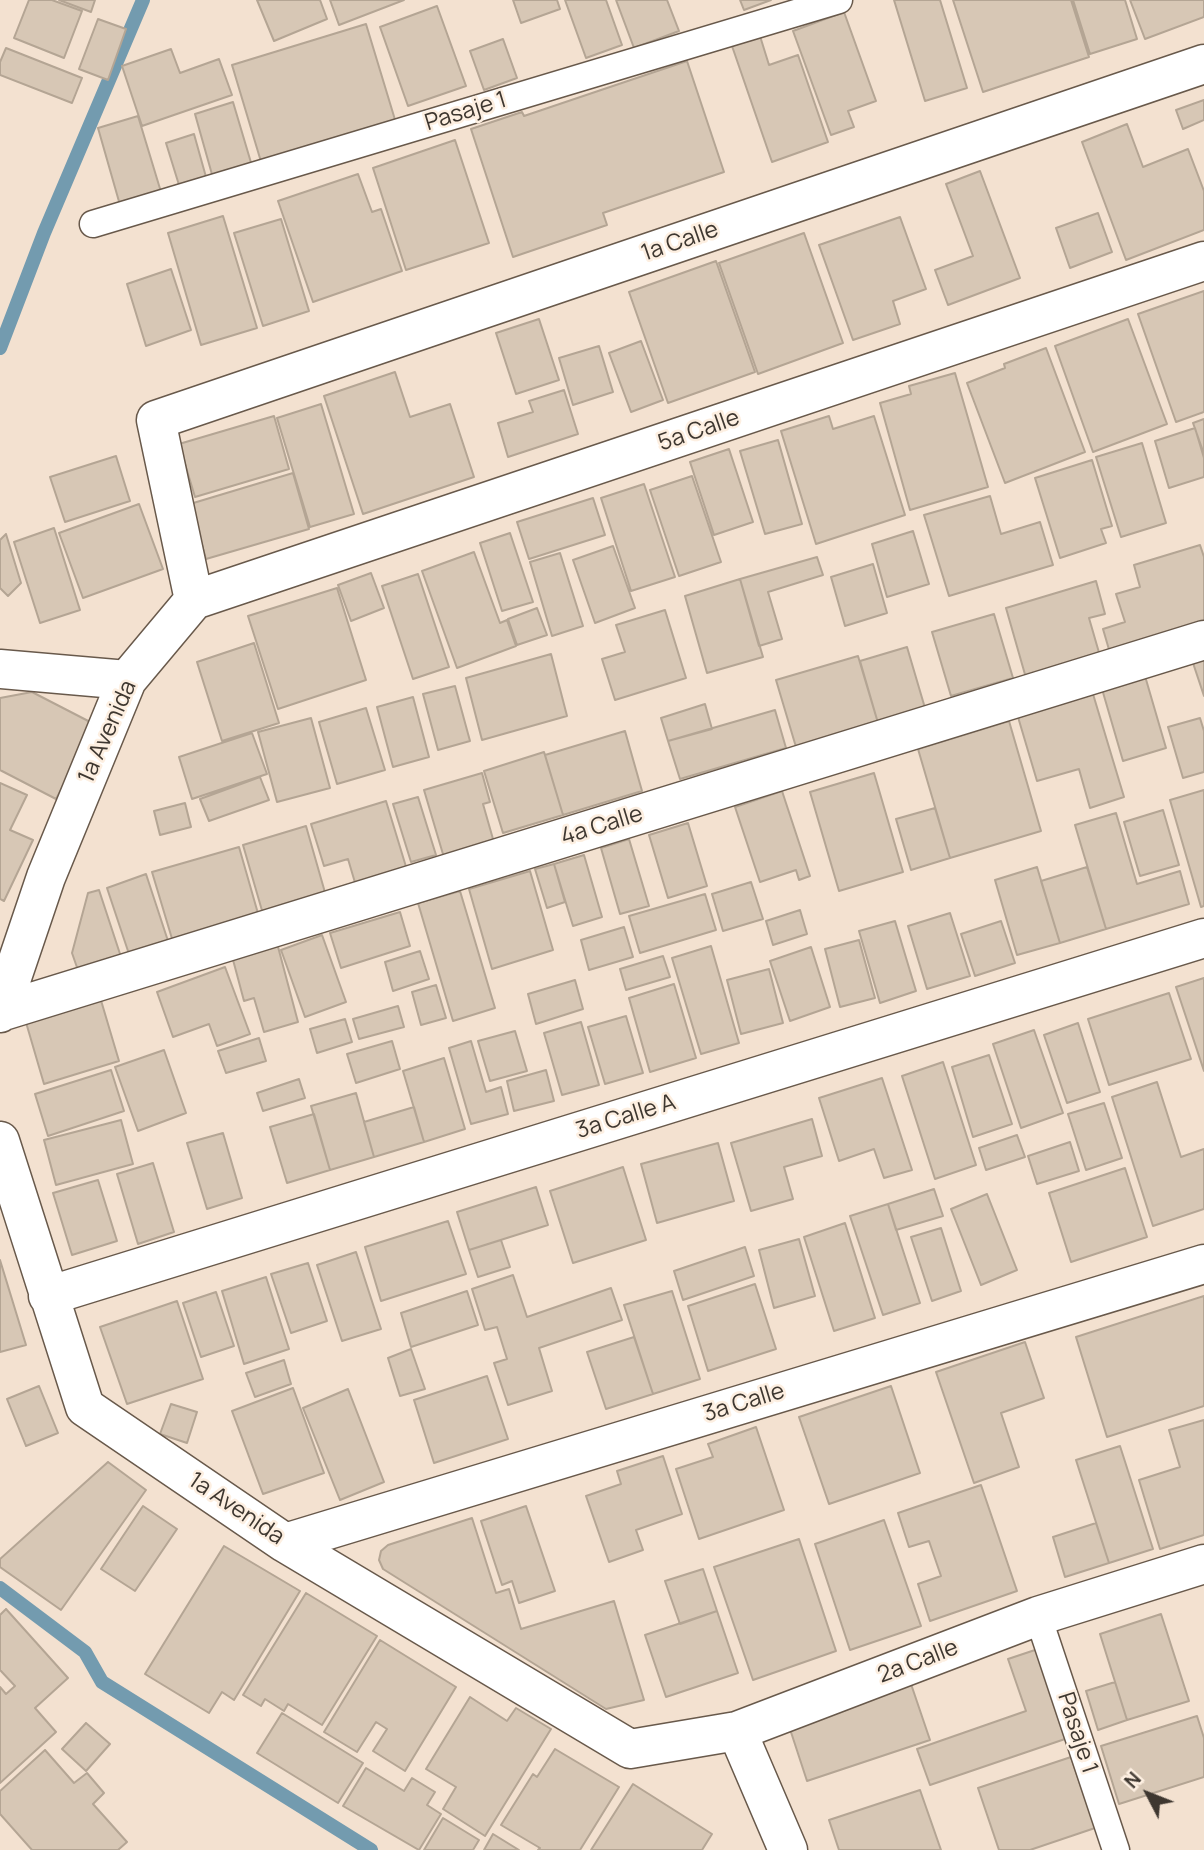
<!DOCTYPE html>
<html>
<head>
<meta charset="utf-8">
<style>
	body { margin:0 }
	#map { position:relative; width:1204px; height:1850px; overflow:hidden; background:#f3e1d0; font-family:Manrope,sans-serif }
	canvas { display:block }
	.north { position:absolute; left:1113px; top:1759px; width:70px; height:70px; -webkit-text-stroke:5px #fdefe1; paint-order:stroke; rotate:312deg; font-size:19px; font-weight:700; line-height:28px; text-align:center; color:#3e3730 }
	.north::after { content:''; display:block; margin:auto; width:24px; height:32px; background:#3e3730; clip-path:polygon(50% 0,100% 100%,50% 72%,0 100%) }
</style>
</head>
<body>
<div id="map">
<canvas width="1204" height="1850"></canvas>
<div class="north">N</div>
</div>
<script>
const ctx = document.querySelector('canvas').getContext('2d');
ctx.lineJoin = 'round';
function poly(rows) {
  const path = new Path2D();
  for (const r of rows) {
    path.moveTo(r[0], r[1]);
    for (let i = 2; i < r.length; i += 2) path.lineTo(r[i], r[i + 1]);
  }
  return path;
}
function trace(path, color, width, dash) {
  ctx.strokeStyle = color;
  ctx.lineWidth = width;
  ctx.lineCap = dash ? 'butt' : 'round';
  ctx.setLineDash(dash || []);
  ctx.stroke(path);
}
function paint(path, color) {
  ctx.fillStyle = color;
  ctx.fill(path, 'evenodd');
}
function drawText(font, color, halo, rows, align = 'center') {
  ctx.font = font + ' Manrope,sans-serif';
  ctx.lineWidth = 5;
  ctx.setLineDash([]);
  ctx.textBaseline = 'middle';
  ctx.strokeStyle = halo;
  ctx.fillStyle = color;
  for (const [text, x, y, turn = 0] of rows) {
    ctx.save();
    ctx.translate(x, y);
    ctx.rotate((+turn || 0) * Math.PI / 180);
    ctx.textAlign = isNaN(turn) ? turn : align;
    if (halo) ctx.strokeText(text, 0, 0);
    ctx.fillText(text, 0, 0);
    ctx.restore();
  }
}
const stream = poly([
	[0,348,44,233,143,0],
	[0,1588,85,1652,102,1682,371,1850]
]);
const building = poly([
	[29,0,52,0,82,11,64,58,14,38,29,0],
	[59,0,95,0,91,12,59,0],
	[257,0,320,0,327,19,274,41,257,0],
	[330,0,404,0,339,25,330,0],
	[513,0,557,0,560,9,521,23,513,0],
	[565,0,606,0,622,45,586,58,565,0],
	[616,0,667,0,679,31,634,48,616,0],
	[740,0,771,0,744,10,740,0],
	[894,0,940,0,967,88,925,101,894,0],
	[953,0,1071,0,1089,57,983,92,953,0],
	[1073,0,1125,0,1137,39,1090,54,1073,0],
	[1130,0,1204,0,1204,17,1145,39,1130,0],
	[437,6,466,86,408,106,380,27,437,6],
	[844,12,876,101,848,111,854,127,831,135,793,31,844,12],
	[98,19,126,29,108,80,79,69,98,19],
	[366,24,396,123,262,165,232,65,366,24],
	[760,36,769,65,798,55,828,142,772,162,732,46,760,36],
	[503,39,517,78,484,90,470,51,503,39],
	[6,48,82,78,72,103,0,75,0,62,6,48],
	[171,49,180,73,219,59,232,95,142,126,122,66,171,49],
	[687,61,724,172,603,213,607,225,513,257,471,129,522,112,524,116,687,61],
	[1204,100,1204,120,1183,129,1176,110,1204,100],
	[233,102,252,166,213,178,195,114,233,102],
	[138,116,161,192,120,205,98,128,138,116],
	[1127,124,1143,167,1188,149,1204,191,1204,230,1126,260,1082,142,1127,124],
	[194,134,206,177,179,185,166,143,194,134],
	[455,140,489,243,406,270,373,168,455,140],
	[980,171,1020,278,948,305,935,270,973,256,946,184,980,171],
	[358,174,372,212,381,209,402,271,313,302,278,201,358,174],
	[1098,213,1112,252,1070,268,1056,228,1098,213],
	[223,216,257,328,201,345,168,233,223,216],
	[900,217,926,289,893,301,900,324,853,340,819,245,900,217],
	[281,219,309,311,263,326,234,233,281,219],
	[804,233,843,343,758,374,719,263,804,233],
	[716,261,755,372,668,403,629,292,716,261],
	[171,269,191,330,146,346,127,284,171,269],
	[1204,291,1204,412,1176,422,1138,314,1204,291],
	[539,319,559,380,516,394,496,333,539,319],
	[1128,319,1167,424,1093,452,1055,346,1128,319],
	[641,341,663,400,631,412,609,353,641,341],
	[599,346,613,392,573,405,559,358,599,346],
	[1046,348,1085,452,1005,483,967,383,1005,368,1004,364,1046,348],
	[395,372,410,417,450,404,474,477,363,514,324,396,395,372],
	[955,373,988,487,910,510,880,403,911,394,909,386,955,373],
	[564,390,578,434,508,457,498,423,533,412,529,401,564,390],
	[321,404,354,514,310,527,277,418,321,404],
	[274,416,289,469,195,497,179,444,274,416],
	[829,416,833,429,874,416,905,515,816,544,781,431,829,416],
	[1204,419,1204,454,1193,423,1204,419],
	[1195,428,1204,458,1204,477,1169,488,1155,441,1195,428],
	[778,440,802,524,765,534,740,451,778,440],
	[1142,443,1166,523,1121,537,1096,457,1142,443],
	[729,449,753,522,714,535,690,462,729,449],
	[116,456,130,501,65,522,50,477,116,456],
	[1092,460,1112,526,1101,529,1106,543,1060,558,1035,478,1092,460],
	[293,473,309,529,206,559,190,504,293,473],
	[692,476,721,562,679,576,650,490,692,476],
	[644,484,675,577,631,591,601,498,644,484],
	[990,496,1001,534,1040,522,1053,565,949,596,924,515,990,496],
	[593,498,605,535,529,559,517,522,593,498],
	[139,504,163,569,83,598,59,533,139,504],
	[54,528,80,610,40,623,14,542,54,528],
	[913,531,929,584,887,597,872,544,913,531],
	[510,533,533,602,502,611,480,543,510,533],
	[6,534,21,583,8,596,0,588,0,540,6,534],
	[1200,545,1204,557,1204,624,1110,653,1103,629,1125,622,1116,594,1140,587,1134,565,1200,545],
	[613,546,635,608,595,623,573,560,613,546],
	[474,552,500,623,507,620,516,646,457,668,422,571,474,552],
	[560,553,583,626,552,636,530,562,560,553],
	[817,557,823,575,768,592,782,639,759,646,740,579,817,557],
	[873,564,887,613,845,626,831,577,873,564],
	[371,573,384,608,351,621,338,585,371,573],
	[418,574,449,667,413,679,382,586,418,574],
	[740,579,763,657,707,673,685,596,740,579],
	[1096,581,1105,614,1089,618,1100,656,1026,678,1006,608,1096,581],
	[337,588,366,680,278,709,248,616,337,588],
	[537,608,547,635,517,645,508,619,537,608],
	[665,610,686,678,615,700,602,659,625,652,616,625,665,610],
	[994,614,1013,678,951,696,932,632,994,614],
	[254,643,279,723,222,741,197,662,254,643],
	[907,647,925,708,878,723,860,661,907,647],
	[1204,652,1204,696,1191,657,1204,652],
	[551,654,567,716,482,740,466,678,551,654],
	[858,656,878,723,796,747,776,680,858,656],
	[1145,676,1166,748,1123,761,1102,689,1145,676],
	[455,686,470,741,438,750,423,694,455,686],
	[32,692,96,725,56,799,0,770,0,698,32,692],
	[1093,694,1124,797,1090,808,1079,769,1037,781,1018,717,1093,694],
	[413,697,429,757,393,767,377,707,413,697],
	[705,704,712,729,668,741,661,718,705,704],
	[366,708,385,770,337,784,319,722,366,708],
	[775,710,786,748,680,779,668,741,775,710],
	[311,718,330,788,277,802,258,732,311,718],
	[1200,718,1204,731,1204,772,1183,778,1168,727,1200,718],
	[1009,721,1041,831,950,858,918,749,1009,721],
	[625,731,642,791,563,815,545,755,625,731],
	[252,733,267,774,192,799,179,757,252,733],
	[544,752,563,815,503,833,484,771,544,752],
	[482,773,490,802,483,804,495,846,445,861,424,790,482,773],
	[874,773,903,872,839,891,810,792,874,773],
	[260,777,269,800,209,821,200,799,260,777],
	[0,783,27,795,10,830,33,840,4,901,0,899,0,783],
	[1204,790,1204,906,1201,907,1170,800,1204,790],
	[782,791,810,876,799,880,796,870,760,882,735,807,782,791],
	[418,797,436,855,411,862,393,804,418,797],
	[386,801,407,870,356,886,348,859,324,866,311,824,386,801],
	[185,803,191,827,160,835,154,811,185,803],
	[935,808,950,858,911,870,896,819,935,808],
	[1163,810,1179,865,1140,876,1124,822,1163,810],
	[1116,813,1137,884,1180,871,1189,904,1106,929,1075,825,1116,813],
	[688,823,707,886,668,898,649,835,688,823],
	[306,826,326,896,263,914,243,845,306,826],
	[629,839,649,906,620,914,601,848,629,839],
	[239,847,259,917,173,942,152,872,239,847],
	[584,855,602,917,573,926,554,864,584,855],
	[554,864,565,902,547,908,535,869,554,864],
	[1037,867,1060,943,1017,955,995,880,1037,867],
	[1087,867,1106,929,1060,943,1041,881,1087,867],
	[530,871,553,950,492,969,469,889,530,871],
	[146,874,169,944,130,957,107,888,146,874],
	[751,882,763,919,723,931,712,894,751,882],
	[99,890,122,960,80,976,72,953,88,893,99,890],
	[460,891,495,1008,453,1021,418,903,460,891],
	[705,894,716,930,640,953,629,916,705,894],
	[800,910,807,934,773,945,766,921,800,910],
	[400,912,410,946,341,968,330,933,400,912],
	[950,913,970,976,927,989,908,926,950,913],
	[895,921,916,991,880,1003,859,931,895,921],
	[1001,921,1015,963,975,976,961,934,1001,921],
	[624,927,633,957,589,970,581,940,624,927],
	[322,935,346,1002,305,1017,281,950,322,935],
	[859,940,875,998,840,1007,825,949,859,940],
	[277,943,298,1022,264,1032,254,998,244,1001,232,956,277,943],
	[711,946,739,1043,701,1054,672,958,711,946],
	[811,947,830,1007,790,1021,770,961,811,947],
	[420,951,429,979,393,991,385,962,420,951],
	[663,956,670,977,626,990,620,969,663,956],
	[225,967,250,1034,217,1046,209,1024,173,1037,157,992,225,967],
	[769,969,783,1023,741,1034,727,980,769,969],
	[1204,978,1204,1071,1176,987,1204,978],
	[575,980,583,1009,536,1024,528,994,575,980],
	[674,984,696,1058,650,1072,629,998,674,984],
	[436,985,446,1018,421,1025,412,992,436,985],
	[1169,993,1191,1059,1109,1085,1088,1019,1169,993],
	[100,997,119,1061,44,1084,25,1019,100,997],
	[398,1006,404,1027,359,1039,353,1019,398,1006],
	[626,1016,643,1073,605,1084,588,1027,626,1016],
	[345,1019,352,1042,317,1053,310,1029,345,1019],
	[581,1022,599,1085,562,1095,544,1033,581,1022],
	[1078,1023,1100,1092,1067,1103,1044,1035,1078,1023],
	[1034,1030,1063,1113,1021,1128,993,1044,1034,1030],
	[515,1031,527,1071,490,1081,478,1041,515,1031],
	[259,1038,266,1061,226,1073,218,1051,259,1038],
	[392,1041,400,1069,356,1083,347,1054,392,1041],
	[471,1041,486,1092,501,1087,508,1114,471,1124,449,1048,471,1041],
	[164,1050,186,1113,138,1131,115,1067,164,1050],
	[989,1055,1012,1124,973,1137,952,1067,989,1055],
	[444,1058,465,1129,424,1142,403,1071,444,1058],
	[943,1062,976,1165,935,1179,902,1076,943,1062],
	[111,1070,124,1111,48,1136,35,1094,111,1070],
	[546,1070,554,1101,514,1111,507,1081,546,1070],
	[882,1078,912,1170,884,1178,874,1149,839,1161,819,1098,882,1078],
	[299,1079,305,1098,263,1111,257,1093,299,1079],
	[1157,1082,1181,1157,1204,1149,1204,1209,1153,1226,1112,1097,1157,1082],
	[356,1093,374,1157,330,1170,311,1106,356,1093],
	[1104,1103,1122,1158,1086,1170,1068,1114,1104,1103],
	[414,1107,424,1142,374,1157,364,1122,414,1107],
	[314,1114,330,1170,287,1183,270,1127,314,1114],
	[812,1119,822,1156,784,1167,793,1199,751,1211,731,1143,812,1119],
	[121,1120,133,1164,56,1185,44,1140,121,1120],
	[223,1133,242,1198,207,1209,187,1143,223,1133],
	[1017,1135,1025,1157,986,1170,979,1148,1017,1135],
	[1070,1142,1079,1171,1037,1184,1028,1156,1070,1142],
	[718,1143,734,1201,657,1223,641,1164,718,1143],
	[153,1163,174,1232,138,1244,117,1174,153,1163],
	[623,1167,646,1240,573,1263,550,1191,623,1167],
	[1125,1168,1147,1237,1071,1262,1049,1193,1125,1168],
	[98,1180,117,1241,72,1255,53,1193,98,1180],
	[536,1187,548,1225,469,1250,457,1212,536,1187],
	[934,1189,943,1216,896,1230,888,1204,934,1189],
	[987,1194,1017,1270,981,1285,951,1209,987,1194],
	[888,1204,920,1303,883,1315,850,1216,888,1204],
	[448,1221,466,1274,381,1301,365,1247,448,1221],
	[845,1223,875,1318,834,1331,804,1237,845,1223],
	[941,1228,961,1291,932,1301,911,1237,941,1228],
	[799,1239,815,1296,774,1308,759,1250,799,1239],
	[501,1240,510,1267,478,1277,469,1250,501,1240],
	[745,1247,754,1276,683,1300,674,1271,745,1247],
	[356,1252,381,1329,342,1341,317,1265,356,1252],
	[0,1260,26,1345,0,1352,0,1260],
	[308,1263,327,1321,291,1333,271,1274,308,1263],
	[513,1275,527,1317,611,1288,622,1320,539,1348,552,1391,508,1405,494,1363,507,1359,497,1327,485,1330,472,1289,513,1275],
	[266,1277,289,1349,244,1364,222,1291,266,1277],
	[755,1284,776,1349,708,1371,688,1306,755,1284],
	[467,1291,478,1325,411,1347,401,1313,467,1291],
	[672,1291,700,1379,653,1394,624,1305,672,1291],
	[216,1292,234,1346,201,1357,183,1303,216,1292],
	[1204,1296,1204,1406,1107,1437,1076,1337,1204,1296],
	[177,1301,203,1379,127,1404,100,1327,177,1301],
	[634,1337,653,1394,606,1409,587,1352,634,1337],
	[1025,1342,1044,1398,1001,1413,1019,1467,974,1483,936,1372,1025,1342],
	[411,1349,425,1389,400,1396,388,1358,411,1349],
	[284,1360,291,1384,255,1397,246,1373,284,1360],
	[487,1376,508,1439,434,1463,414,1400,487,1376],
	[39,1386,58,1433,26,1446,7,1399,39,1386],
	[891,1386,920,1473,829,1504,799,1417,891,1386],
	[293,1388,324,1473,263,1494,232,1411,293,1388],
	[348,1389,384,1482,340,1500,303,1408,348,1389],
	[171,1404,197,1412,187,1443,160,1434,171,1404],
	[1204,1420,1204,1535,1160,1549,1139,1480,1180,1467,1169,1430,1204,1420],
	[756,1427,784,1510,699,1539,676,1469,713,1457,708,1444,756,1427],
	[1120,1446,1153,1549,1109,1563,1076,1460,1120,1446],
	[663,1456,682,1514,636,1530,643,1550,609,1562,586,1496,621,1484,617,1471,663,1456],
	[108,1462,146,1490,61,1610,0,1567,0,1559,108,1462],
	[981,1485,1017,1591,930,1621,918,1584,941,1576,929,1541,909,1547,898,1513,981,1485],
	[143,1506,177,1529,135,1591,101,1569,143,1506],
	[526,1506,555,1591,519,1603,512,1581,502,1585,481,1521,526,1506],
	[472,1518,496,1593,509,1589,521,1629,614,1601,644,1700,606,1709,383,1569,379,1560,381,1551,388,1545,472,1518],
	[884,1520,921,1626,850,1650,815,1544,884,1520],
	[1096,1523,1109,1563,1065,1577,1053,1537,1096,1523],
	[799,1539,836,1651,753,1680,714,1567,799,1539],
	[224,1546,300,1591,234,1700,222,1692,209,1713,145,1674,224,1546],
	[703,1569,717,1611,680,1624,665,1581,703,1569],
	[306,1593,377,1636,322,1725,288,1704,284,1711,265,1699,261,1706,243,1695,306,1593],
	[6,1609,68,1678,35,1708,56,1732,0,1783,0,1687,6,1694,15,1686,0,1670,0,1615,6,1609],
	[717,1611,738,1673,666,1697,645,1635,717,1611],
	[1161,1614,1189,1701,1127,1720,1100,1634,1161,1614],
	[380,1640,456,1687,405,1771,373,1751,387,1729,376,1722,357,1752,324,1732,380,1640],
	[1038,1649,1068,1738,930,1785,917,1749,1026,1711,1008,1659,1038,1649],
	[1115,1682,1127,1720,1098,1730,1086,1691,1115,1682],
	[911,1684,930,1740,807,1781,789,1726,911,1684],
	[470,1697,507,1721,516,1708,551,1729,485,1836,443,1809,456,1787,426,1769,470,1697],
	[282,1713,363,1763,338,1803,257,1753,282,1713],
	[1197,1716,1204,1738,1204,1777,1119,1804,1101,1746,1197,1716],
	[86,1723,110,1744,86,1771,62,1749,86,1723],
	[555,1749,619,1787,580,1850,538,1850,540,1848,501,1825,533,1774,537,1777,555,1749],
	[45,1750,74,1783,87,1773,104,1793,93,1804,127,1842,118,1850,32,1850,0,1814,0,1791,45,1750],
	[1071,1757,1095,1828,1030,1850,999,1850,978,1788,1071,1757],
	[366,1768,404,1791,412,1778,435,1792,427,1805,441,1814,419,1850,343,1806,366,1768],
	[633,1784,712,1834,702,1850,591,1850,633,1784],
	[920,1790,941,1850,839,1850,829,1820,920,1790],
	[443,1818,479,1840,473,1850,424,1850,443,1818],
	[493,1834,519,1850,484,1850,493,1834]
]);
const lane = poly([
	[93,224,839,0],
	[1038,1616,1116,1850]
]);
const street = poly([
	[194,600,156,420,1204,64],
	[194,600,1204,261],
	[0,669,127,680],
	[0,1012,1204,640],
	[0,1013,46,877,127,680,194,600],
	[0,1141,85,1407,285,1543,630,1749,737,1731,1038,1616,1204,1564],
	[48,1296,1204,938],
	[285,1543,1204,1264],
	[737,1731,788,1850]
]);
const streetNames = [
	["Pasaje 1",466,112,-17],
	["1a Calle",680,242,-19],
	["5a Calle",699,431,-19],
	["1a Avenida",108,732,-66],
	["4a Calle",602,826,-17],
	["3a Calle A",626,1117,-17],
	["3a Calle",744,1403,-17],
	["1a Avenida",236,1509,34],
	["2a Calle",918,1662,-21],
	["Pasaje 1",1077,1733,72]
];
trace(stream, '#739baf', 14);
paint(building, '#d7c7b5');
trace(building, '#b4a594', 2);
trace(lane, '#68594b', 29);
trace(street, '#68594b', 41);
trace(lane, '#fff', 26);
trace(street, '#fff', 38);
drawText('23px', '#3e3730', '#fdefe1', streetNames);
</script>
</body>
</html>
